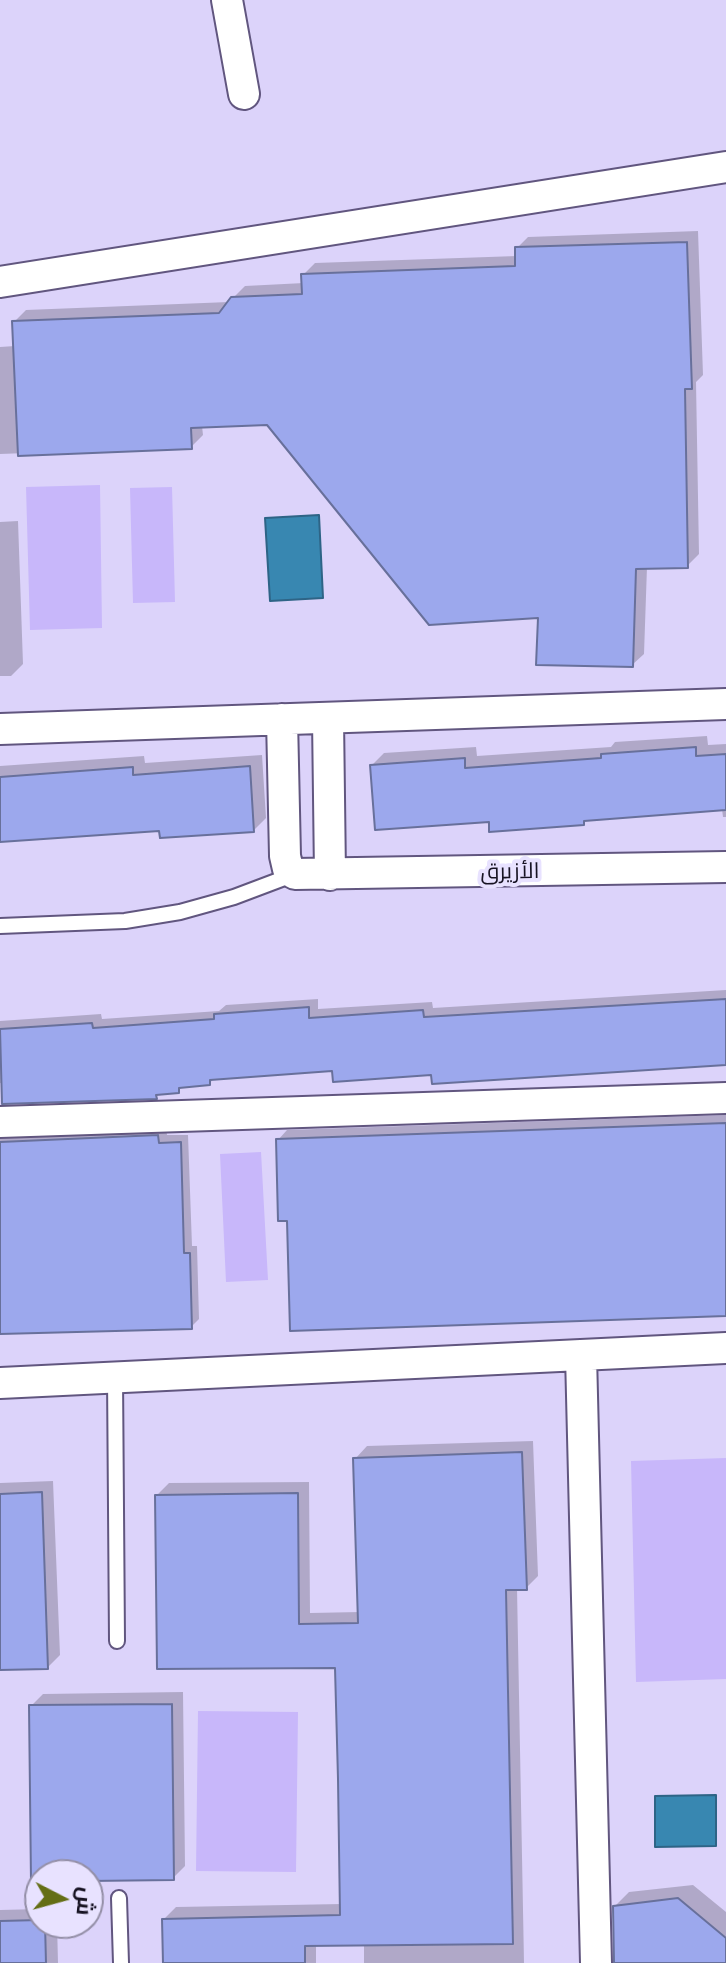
<!DOCTYPE html>
<html>
<head>
<meta charset="utf-8">
<style>
	body { margin:0 }
	#map { position:relative; width:726px; height:1963px; overflow:hidden; background:#dcd3fa; font-family:Ubuntu,Cairo,sans-serif }
	canvas { display:block }
	.north { position:absolute; left:24px; top:1859px; width:80px; height:80px; box-sizing:border-box; background:#e8e2ff; border:2px solid #948fa7; border-radius:50%; rotate:96deg; font-size:22px; font-weight:700; line-height:32px; text-align:center; color:#171323 }
	.north::after { content:''; display:block; margin:auto; width:28px; height:36px; background:#646e15; clip-path:polygon(50% 0,100% 100%,50% 72%,0 100%) }
</style>
</head>
<body>
<div id="map">
<canvas width="726" height="1963"></canvas>
<div class="north">ش</div>
</div>
<script>
const ctx = document.querySelector('canvas').getContext('2d');
ctx.lineJoin = 'round';
function paint(path, color) {
  ctx.fillStyle = color;
  ctx.fill(path, 'evenodd');
}
function poly(rows) {
  const path = new Path2D();
  for (const r of rows) {
    path.moveTo(r[0], r[1]);
    for (let i = 2; i < r.length; i += 2) path.lineTo(r[i], r[i + 1]);
  }
  return path;
}
function trace(path, color, width, dash) {
  ctx.strokeStyle = color;
  ctx.lineWidth = width;
  ctx.lineCap = dash ? 'butt' : 'round';
  ctx.setLineDash(dash || []);
  ctx.stroke(path);
}
function drawText(font, color, halo, rows, align = 'center') {
  ctx.font = font + ' Ubuntu,Cairo,sans-serif';
  ctx.lineWidth = 8;
  ctx.setLineDash([]);
  ctx.textBaseline = 'middle';
  ctx.strokeStyle = halo;
  ctx.fillStyle = color;
  for (const [text, x, y, turn = 0] of rows) {
    ctx.save();
    ctx.translate(x, y);
    ctx.rotate((+turn || 0) * Math.PI / 180);
    ctx.textAlign = isNaN(turn) ? turn : align;
    if (halo) ctx.strokeText(text, 0, 0);
    ctx.fillText(text, 0, 0);
    ctx.restore();
  }
}
const green = poly([
	[100,485,102,628,30,630,26,487],
	[172,487,175,602,133,603,130,488],
	[261,1152,268,1280,226,1282,220,1154],
	[726,1458,726,1679,636,1682,631,1461],
	[198,1711,298,1712,296,1872,196,1871]
]);
const water = poly([
	[319,515,323,598,270,601,265,518,319,515],
	[716,1795,716,1846,655,1847,655,1796,716,1795]
]);
const shadow = poly([
	[698,231,703,375,696,382,699,554,687,566,647,567,644,654,632,665,540,615,268,423,202,426,203,435,191,447,0,454,0,347,15,346,14,322,26,310,229,302,245,286,304,283,303,275,315,263,517,256,517,248,528,237],
	[18,521,23,664,11,676,0,676,0,522],
	[707,736,708,745,726,744,726,817,723,817,722,809,588,818,583,823,491,820,372,765,384,753,476,747,477,756,611,747,615,742],
	[262,755,266,818,254,830,161,828,0,841,0,766,144,756,145,763],
	[726,990,726,1062,433,1073,334,1069,215,1077,209,1084,184,1085,178,1091,160,1093,156,1097,0,1083,0,1021,101,1014,102,1019,219,1011,226,1005,318,999,318,1009,432,1002,433,1008],
	[726,1115,726,1314,289,1219,278,1140,287,1130],
	[166,1127,167,1135,188,1135,192,1246,197,1246,199,1319,191,1327,0,1332,0,1133],
	[533,1441,538,1576,526,1588,517,1588,524,1963,364,1963,364,1943,316,1944,316,1963,165,1963,164,1919,176,1907,342,1904,337,1666,157,1495,169,1483,309,1482,310,1613,360,1612,355,1459,367,1446],
	[53,1481,60,1655,48,1667,0,1668,0,1483],
	[183,1692,185,1866,173,1878,88,1879,88,1875,40,1875,40,1880,31,1706,43,1694],
	[693,1885,726,1912,726,1963,616,1963,615,1906,629,1892],
	[40,1909,40,1923,57,1923,58,1963,0,1963,0,1910]
]);
const building = poly([
	[687,242,692,389,685,389,688,568,636,569,633,667,536,665,538,618,429,625,267,425,191,428,192,449,18,456,12,321,219,313,231,297,302,294,301,274,515,266,515,247,687,242],
	[696,747,696,756,726,754,726,810,584,821,584,825,489,832,489,822,375,830,370,765,465,758,465,768,601,758,601,754,696,747],
	[250,766,254,832,160,838,159,831,0,842,0,777,133,767,133,775,250,766],
	[726,999,726,1065,432,1084,431,1075,333,1082,332,1071,210,1080,210,1085,179,1088,179,1093,156,1095,157,1099,2,1104,0,1029,92,1023,93,1028,214,1019,214,1014,309,1007,309,1018,423,1010,424,1017,726,999],
	[726,1123,726,1316,290,1331,287,1221,278,1221,276,1139,726,1123],
	[158,1135,159,1143,181,1142,184,1253,190,1253,192,1329,0,1334,0,1142,158,1135],
	[522,1452,527,1590,506,1590,513,1944,305,1946,305,1963,163,1963,162,1919,340,1915,338,1779,335,1668,157,1669,155,1495,298,1493,299,1624,358,1623,353,1458,522,1452],
	[42,1492,48,1669,0,1670,0,1494,42,1492],
	[172,1704,174,1880,88,1881,88,1875,40,1875,40,1882,31,1882,29,1705,172,1704],
	[678,1898,726,1938,726,1963,614,1963,613,1906,678,1898],
	[40,1920,40,1923,45,1923,46,1963,0,1963,0,1921,40,1920]
]);
const lane = poly([
	[0,926,125,921,180,912,234,897,295,874],
	[115,1376,117,1641],
	[119,1898,121,1963]
]);
const street = poly([
	[227,0,244,94],
	[0,282,726,167],
	[328,718,330,875],
	[282,719,285,856,288,869,295,874,726,867],
	[0,729,726,704],
	[0,1122,726,1098],
	[581,1355,596,1963],
	[0,1383,726,1348]
]);
const streetNames = [
	["الأزيرق",510,871,-1]
];
paint(green, '#c8b7fa');
paint(water, '#3887b1');
trace(water, '#2e6486', 2);
paint(shadow, '#0003');
paint(building, '#9ca8ed');
trace(building, '#68709b', 2);
trace(lane, '#61567f', 18);
trace(street, '#61567f', 34);
trace(lane, '#fff', 14);
trace(street, '#fff', 30);
drawText('22px', '#171323', '#e8e2ff', streetNames);
</script>
</body>
</html>
